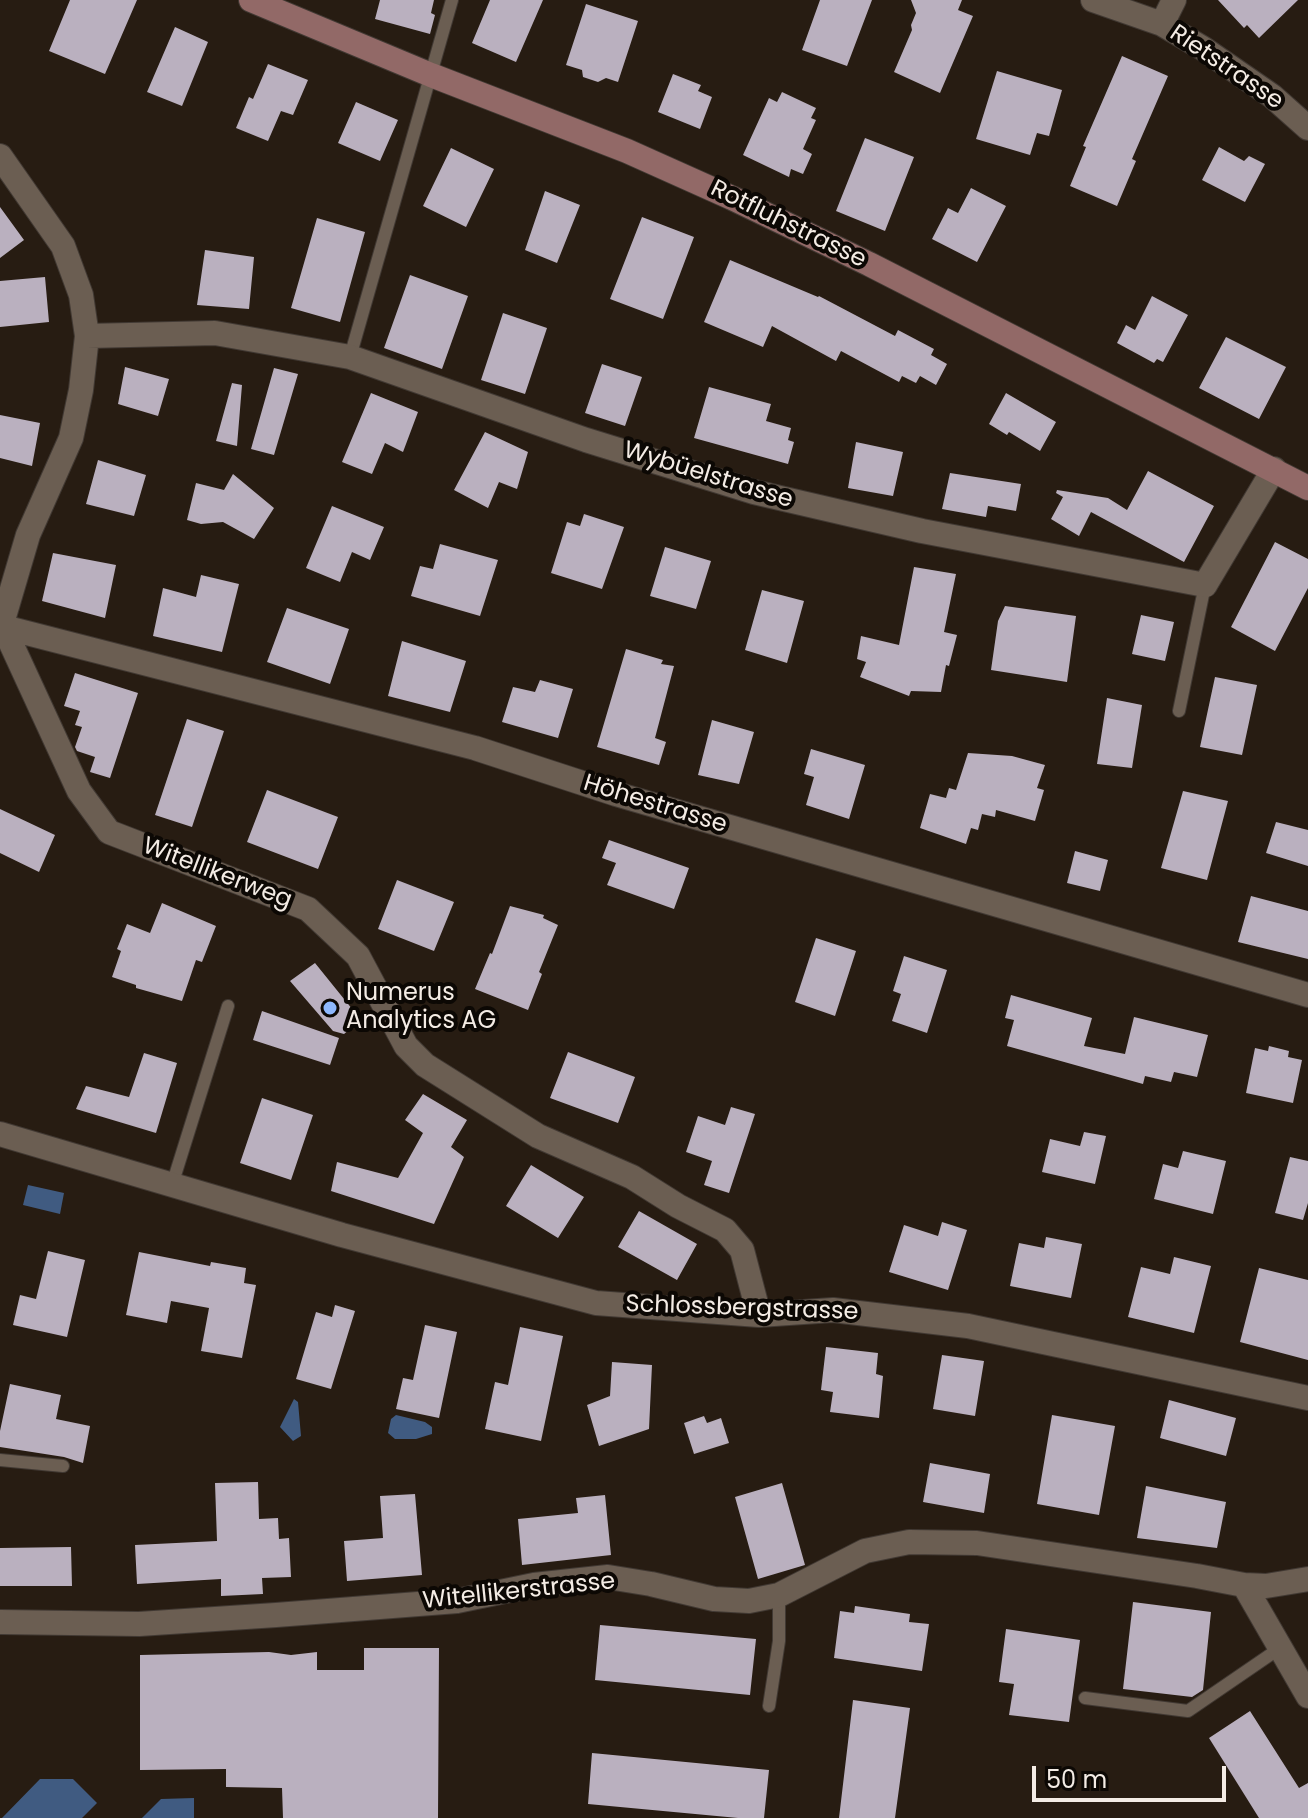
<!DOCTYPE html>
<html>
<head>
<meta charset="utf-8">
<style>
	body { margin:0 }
	#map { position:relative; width:1308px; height:1818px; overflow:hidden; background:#271c12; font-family:Poppins,sans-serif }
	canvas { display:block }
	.scale { position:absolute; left:1032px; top:1766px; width:194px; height:36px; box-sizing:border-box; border:4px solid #f4ece5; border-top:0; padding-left:10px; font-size:24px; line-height:28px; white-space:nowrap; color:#f4ece5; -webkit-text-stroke:6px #0c0804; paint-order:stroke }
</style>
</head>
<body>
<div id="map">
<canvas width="1308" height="1818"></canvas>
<div class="scale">50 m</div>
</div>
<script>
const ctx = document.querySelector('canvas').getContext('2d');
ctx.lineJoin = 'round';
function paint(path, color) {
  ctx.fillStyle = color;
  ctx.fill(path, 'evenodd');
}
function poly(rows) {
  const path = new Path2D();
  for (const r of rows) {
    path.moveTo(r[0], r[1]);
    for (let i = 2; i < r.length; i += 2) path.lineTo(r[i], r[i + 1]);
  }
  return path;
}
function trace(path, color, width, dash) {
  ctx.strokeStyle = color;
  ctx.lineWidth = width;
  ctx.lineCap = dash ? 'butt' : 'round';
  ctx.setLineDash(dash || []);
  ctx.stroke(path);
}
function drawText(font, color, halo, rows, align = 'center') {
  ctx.font = font + ' Poppins,sans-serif';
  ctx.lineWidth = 8;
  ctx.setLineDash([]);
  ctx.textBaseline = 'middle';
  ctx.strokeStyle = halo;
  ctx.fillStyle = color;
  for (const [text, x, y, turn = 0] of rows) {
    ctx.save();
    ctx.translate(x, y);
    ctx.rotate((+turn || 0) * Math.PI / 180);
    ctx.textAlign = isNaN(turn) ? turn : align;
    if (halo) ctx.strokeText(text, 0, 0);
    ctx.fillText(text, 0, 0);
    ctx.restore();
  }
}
const water = poly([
	[28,1185,64,1193,60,1214,23,1205],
	[294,1399,298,1402,301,1436,293,1441,280,1427],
	[396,1415,425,1422,432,1427,432,1434,416,1439,395,1439,388,1433,391,1419],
	[40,1779,73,1779,97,1803,82,1818,2,1818],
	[194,1798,194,1818,142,1818,161,1799]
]);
const building = poly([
	[70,0,137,0,105,74,49,51],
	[380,0,434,0,431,13,435,15,430,34,375,19],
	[490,0,543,0,516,62,472,43],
	[820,0,872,0,847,66,802,50],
	[911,0,962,0,958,10,973,16,940,93,894,72,912,30,911,25,916,13],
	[1218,0,1298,0,1259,38,1247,25,1244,28],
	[586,4,638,21,618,82,606,78,598,82,583,77,582,70,566,65],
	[175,27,208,42,182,106,147,92],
	[1122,56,1168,76,1132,159,1136,161,1117,206,1070,186,1086,147,1083,146],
	[268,64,308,80,293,115,281,111,268,141,236,128,249,97,253,99],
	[997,71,1062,90,1049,136,1037,133,1030,155,976,139],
	[673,74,701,85,698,91,712,97,700,129,658,112],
	[782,92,816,108,811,118,816,120,803,149,812,154,803,174,791,169,789,177,743,155,769,98,777,102],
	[356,102,398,120,380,161,338,143],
	[865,138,914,157,885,231,836,211],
	[1219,147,1244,161,1249,156,1265,164,1245,202,1202,180],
	[451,148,494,169,466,227,423,206],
	[971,188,1006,206,977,262,932,239,948,208,958,213],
	[545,191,580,205,557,263,525,250],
	[0,207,24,240,0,258],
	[642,217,694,237,663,319,610,299],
	[317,218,365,232,340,322,291,308],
	[205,250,254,257,249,309,197,305],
	[730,260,818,297,819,296,895,336,898,330,934,349,931,355,947,364,936,385,920,376,916,383,902,376,899,382,841,351,836,361,772,326,763,347,704,322],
	[410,275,468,296,442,369,384,348],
	[45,277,49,322,0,327,0,281],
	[1152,296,1188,315,1163,362,1157,359,1154,363,1117,343,1126,325,1135,330],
	[503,313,547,328,525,394,481,380],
	[1226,337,1286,367,1259,419,1199,388],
	[602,364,642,377,625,426,585,413],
	[125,367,169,379,158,416,118,404],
	[274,368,298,374,274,455,251,449],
	[232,383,242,385,237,446,216,441],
	[709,387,771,404,766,421,791,428,788,440,794,442,788,464,694,438],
	[371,393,418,412,403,452,385,443,372,474,342,462],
	[1006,393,1056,422,1040,451,1009,432,1007,435,989,424],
	[0,415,40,423,32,466,0,458],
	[485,432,528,452,517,489,499,482,488,508,454,490],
	[856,442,903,452,893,496,848,488],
	[98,460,146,475,134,516,86,504],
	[1148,471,1214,506,1184,562,1091,512,1079,536,1051,519,1063,497,1056,493,1057,490,1108,498,1127,510],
	[950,473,1021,484,1016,511,988,506,986,517,942,509],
	[233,474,274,508,254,539,223,522,201,524,187,520,196,483,224,490],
	[332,506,384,527,370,560,352,552,340,582,306,568],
	[584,514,624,527,602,589,551,573,567,522,580,526],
	[1275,542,1308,559,1308,588,1275,651,1231,627],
	[440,544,498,560,480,616,411,596,420,566,433,569],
	[665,547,711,561,696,609,650,596],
	[53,553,116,565,105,618,42,601],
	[914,567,956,574,944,632,957,635,949,666,946,665,941,692,911,691,909,696,860,677,866,662,857,659,861,636,899,645],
	[201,575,239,584,222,652,153,636,163,588,196,597],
	[762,590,804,601,787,663,745,650],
	[1005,606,1076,616,1067,682,991,670,998,621],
	[287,608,349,629,330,684,267,662],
	[1141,615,1174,622,1165,661,1132,654],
	[402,641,466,661,450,712,388,696],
	[626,649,663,660,661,664,674,666,655,738,666,742,659,765,597,747],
	[75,673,138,693,110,778,90,772,95,757,77,751,75,747,82,727,75,725,80,711,64,706],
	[1215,677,1257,685,1242,755,1200,747],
	[540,680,573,689,558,738,502,722,513,687,535,692],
	[1107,698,1142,705,1132,768,1097,764],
	[187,719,224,731,192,827,155,815],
	[712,720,754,732,739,784,698,775],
	[811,749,865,765,849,819,806,805,814,777,804,774],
	[968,753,1012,756,1045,765,1037,788,1044,790,1035,821,996,810,995,817,982,814,978,830,971,828,966,844,920,828,930,794,946,798,949,788,956,790],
	[267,790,338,817,318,869,247,842],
	[1183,791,1228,801,1207,880,1161,868],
	[0,809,55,835,39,872,0,853],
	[1276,822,1308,830,1308,866,1266,853],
	[609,840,689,868,674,909,607,885,616,863,602,858],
	[1075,851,1108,860,1100,891,1067,883],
	[397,880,454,902,434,951,378,929],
	[1251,896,1308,911,1308,959,1238,942],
	[162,903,216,926,202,962,196,960,182,1001,136,988,136,985,112,977,121,951,117,949,127,924,150,933],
	[510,906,544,915,543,918,558,925,539,972,542,974,528,1010,475,989,490,953,492,954],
	[816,938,856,951,835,1016,795,1002],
	[904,956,947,970,927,1033,892,1021,901,994,893,991],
	[315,963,361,1020,344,1034,333,1031,290,981],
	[1011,995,1092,1018,1084,1046,1125,1054,1134,1017,1208,1035,1197,1077,1174,1072,1171,1082,1145,1076,1143,1084,1007,1046,1014,1020,1005,1018],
	[262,1011,339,1038,330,1065,253,1040],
	[1269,1046,1289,1051,1288,1057,1302,1060,1293,1103,1246,1093,1255,1048,1268,1051],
	[568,1052,635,1077,618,1123,550,1098],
	[144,1053,177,1063,156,1133,76,1109,86,1086,129,1097],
	[423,1094,467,1120,451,1147,464,1157,434,1224,331,1191,337,1162,398,1178,423,1133,405,1120],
	[262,1098,313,1115,291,1180,240,1163],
	[731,1107,755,1114,729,1193,704,1185,712,1161,686,1152,698,1116,725,1125],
	[1084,1132,1106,1136,1095,1184,1042,1172,1050,1139,1080,1146],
	[1183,1151,1226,1161,1213,1214,1154,1199,1163,1164,1178,1168],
	[1290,1157,1308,1161,1308,1203,1303,1220,1275,1213],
	[531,1165,584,1197,558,1238,506,1206],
	[639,1211,697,1244,677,1280,618,1247],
	[942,1222,967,1230,948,1290,889,1272,904,1225,938,1236],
	[1046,1237,1082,1244,1071,1298,1010,1286,1019,1243,1044,1248],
	[48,1251,85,1260,67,1337,13,1325,20,1295,36,1299],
	[139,1252,210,1266,211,1262,246,1268,244,1283,256,1285,242,1358,201,1351,209,1308,171,1301,167,1323,126,1315],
	[1174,1257,1211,1266,1194,1333,1128,1317,1141,1267,1170,1274],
	[1259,1268,1308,1280,1308,1360,1240,1342],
	[335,1305,355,1311,331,1389,296,1379,316,1312,332,1317],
	[425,1325,457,1332,439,1418,396,1409,403,1378,413,1380],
	[520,1327,563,1336,541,1441,485,1429,495,1382,508,1385],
	[826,1347,878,1353,876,1374,883,1376,879,1418,830,1412,833,1392,821,1390],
	[942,1355,984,1361,975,1416,933,1409],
	[612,1362,652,1365,649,1429,599,1446,587,1405,610,1396],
	[10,1384,61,1395,56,1419,90,1426,83,1463,64,1457,0,1447,0,1431],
	[1169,1400,1236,1418,1226,1456,1160,1438],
	[1052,1415,1115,1426,1099,1515,1037,1504],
	[704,1416,707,1423,721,1418,729,1443,694,1454,684,1423],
	[930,1463,990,1474,984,1513,923,1502],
	[258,1482,259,1519,278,1518,279,1539,289,1538,291,1577,262,1578,263,1594,221,1596,221,1579,137,1584,135,1545,217,1541,215,1483],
	[782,1483,805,1565,758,1579,735,1497],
	[1146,1486,1226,1502,1217,1548,1137,1538],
	[415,1494,422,1575,347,1581,344,1541,383,1538,380,1496],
	[605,1495,611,1555,522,1565,518,1519,578,1513,576,1498],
	[71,1547,72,1586,0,1586,0,1548],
	[1133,1602,1211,1612,1203,1690,1192,1697,1123,1689],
	[855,1606,910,1614,909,1622,929,1624,922,1671,834,1658,840,1611,854,1613],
	[600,1625,756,1639,750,1695,595,1680],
	[1006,1629,1080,1640,1069,1722,1009,1715,1014,1684,999,1682],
	[364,1648,439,1648,438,1818,283,1818,282,1788,226,1787,226,1769,140,1770,140,1655,269,1652,291,1655,317,1652,317,1670,364,1670],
	[853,1700,910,1708,895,1818,839,1818],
	[1250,1711,1299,1788,1308,1783,1308,1818,1259,1818,1209,1738],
	[592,1753,769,1770,764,1818,738,1818,588,1804]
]);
const lane = poly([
	[350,357,452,0],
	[1179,711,1205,585],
	[172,1185,228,1006],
	[0,1460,63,1466],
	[1085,1698,1188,1711,1280,1648],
	[769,1706,779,1641,779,1595]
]);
const street = poly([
	[1093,0,1162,24,1204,49,1272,96,1308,128],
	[1162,24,1174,0],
	[0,156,63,246,81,295,87,336,81,390,71,438,28,535,0,630],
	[87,336,215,333,350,357,586,440,754,492,922,531,1205,585,1274,469],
	[0,626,475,748,616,794,1308,995],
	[3,626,79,791,109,832,308,909,358,956,406,1046,425,1065,538,1136,632,1177,678,1206,725,1230,742,1250,759,1315],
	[0,1134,342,1235,596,1303,759,1315,833,1310,968,1326,1308,1398],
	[1244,1585,1308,1696],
	[0,1622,139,1624,276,1615,457,1601,534,1585,608,1577,651,1584,714,1599,749,1601,779,1595,865,1551,909,1542,977,1543,1197,1576,1244,1585,1266,1586,1308,1579]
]);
const secondary = poly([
	[251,0,431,75,627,151,732,198,869,264,1308,488]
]);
const markers = [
	[330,1008,8,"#8eb8fd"]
];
const streetNames = [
	["Rietstrasse",1226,68,34],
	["Rotfluhstrasse",788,225,26],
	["Wybüelstrasse",708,476,17],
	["Höhestrasse",655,805,17],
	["Witellikerweg",217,874,21],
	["Schlossbergstrasse",742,1309,2],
	["Witellikerstrasse",519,1592,-6]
];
const poiNames = [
	["Numerus",346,994],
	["Analytics AG",346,1022]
];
paint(water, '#405b81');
paint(building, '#bab0bf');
trace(lane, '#413933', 14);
trace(street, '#413933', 26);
trace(secondary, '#413933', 26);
trace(lane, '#6b5e52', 12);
trace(street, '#6b5e52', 24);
trace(secondary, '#926967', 24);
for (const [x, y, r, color] of markers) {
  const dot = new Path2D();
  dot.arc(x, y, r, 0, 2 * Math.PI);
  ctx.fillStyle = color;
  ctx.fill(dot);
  trace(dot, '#0c0804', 3);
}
drawText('24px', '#f4ece5', '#0c0804', streetNames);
drawText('24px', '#f4ece5', '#0c0804', poiNames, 'left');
</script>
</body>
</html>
